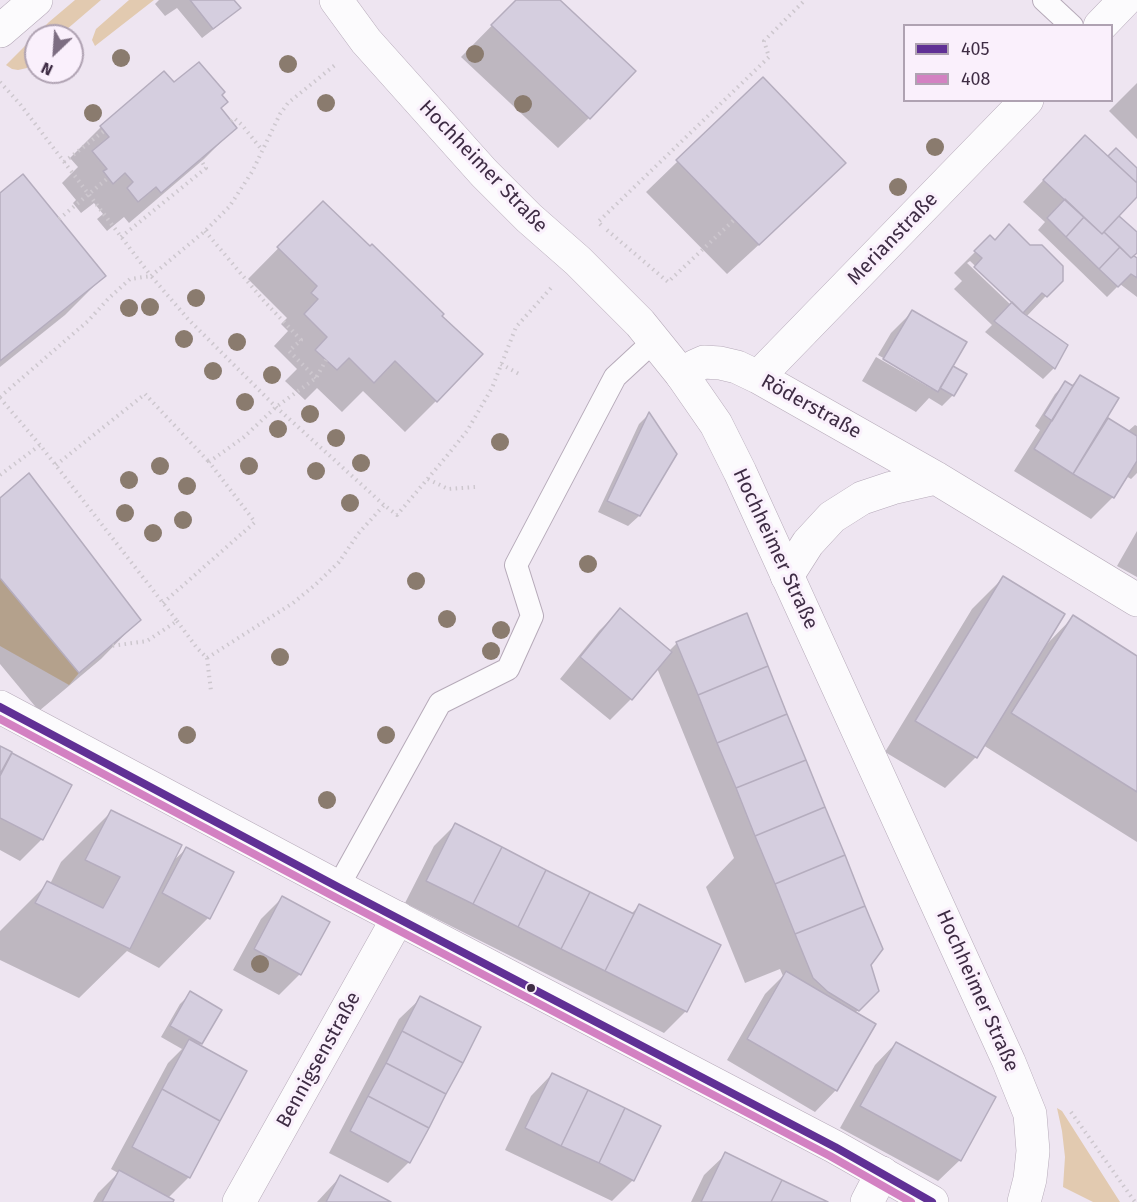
<!DOCTYPE html>
<html>
<head>
<meta charset="utf-8">
<style>
	body { margin:0 }
	#map { position:relative; width:1137px; height:1202px; overflow:hidden; background:#eee5f1; font-family:"Fira Sans",sans-serif }
	canvas { display:block }
	.legend { position:absolute; left:903px; top:24px; width:210px; height:78px; box-sizing:border-box; background:#faf0fc; border:2px solid #afa2b2; margin:0; padding:8px 10px; list-style:none; font-size:18px; color:#3e2c44 }
	.legend li { display:flex; align-items:center; gap:12px; height:30px }
	.legend b { width:30px; border:2px solid #afa2b2 }
	.north { position:absolute; left:24px; top:24px; width:60px; height:60px; box-sizing:border-box; background:#faf0fc; border:2px solid #afa2b2; border-radius:50%; rotate:205deg; font-size:16px; font-weight:700; line-height:24px; text-align:center; color:#3e2c44 }
	.north::after { content:''; display:block; margin:auto; width:21px; height:27px; background:#7c6d81; clip-path:polygon(50% 0,100% 100%,50% 72%,0 100%) }
</style>
</head>
<body>
<div id="map">
<canvas width="1137" height="1202"></canvas>
<ul class="legend">
<li><b style="height:8px;background:#603095"></b>405</li>
<li><b style="height:8px;background:#d381c2"></b>408</li>
</ul>
<div class="north">N</div>
</div>
<script>
const ctx = document.querySelector('canvas').getContext('2d');
ctx.lineJoin = 'round';
function paint(path, color) {
  ctx.fillStyle = color;
  ctx.fill(path, 'evenodd');
}
function poly(rows) {
  const path = new Path2D();
  for (const r of rows) {
    path.moveTo(r[0], r[1]);
    for (let i = 2; i < r.length; i += 2) path.lineTo(r[i], r[i + 1]);
  }
  return path;
}
function trace(path, color, width, dash) {
  ctx.strokeStyle = color;
  ctx.lineWidth = width;
  ctx.lineCap = dash ? 'butt' : 'round';
  ctx.setLineDash(dash || []);
  ctx.stroke(path);
}
function drawText(font, color, halo, rows, align = 'center') {
  ctx.font = font + ' "Fira Sans",sans-serif';
  ctx.lineWidth = 6;
  ctx.setLineDash([]);
  ctx.textBaseline = 'middle';
  ctx.strokeStyle = halo;
  ctx.fillStyle = color;
  for (const [text, x, y, turn = 0] of rows) {
    ctx.save();
    ctx.translate(x, y);
    ctx.rotate((+turn || 0) * Math.PI / 180);
    ctx.textAlign = isNaN(turn) ? turn : align;
    if (halo) ctx.strokeText(text, 0, 0);
    ctx.fillText(text, 0, 0);
    ctx.restore();
  }
}
const green = poly([
	[75,0,101,0,59,36,36,36,36,59,27,68,18,70,12,69,6,65,49,22],
	[129,0,154,0,95,46,92,40,96,29],
	[0,578,79,673,69,685,0,646],
	[1057,1108,1062,1111,1120,1202,1093,1202,1063,1187,1065,1157,1062,1131]
]);
const shadow = poly([
	[159,0,232,0,239,8,228,18,202,38,177,8,165,16,155,4],
	[517,0,558,0,589,118,558,148,461,57],
	[164,74,174,85,219,109,235,128,204,159,129,223,124,217,107,231,97,219,103,214,94,203,81,213,73,203,76,200,62,183,78,167,70,158,101,127],
	[763,79,844,163,814,194,727,274,646,192],
	[1137,83,1137,139,1109,111],
	[1116,150,1137,170,1137,195,1117,216,1137,234,1137,250,1132,256,1137,260,1137,297,1120,284,1107,297,1038,230,1045,222,1023,202,1064,158,1107,158],
	[0,195,104,276,65,315,0,367],
	[323,203,436,401,405,432,363,391,342,412,317,388,305,400,285,381,297,369,274,346,288,331,281,324,287,318,248,279],
	[990,237,995,241,1061,280,1026,317,1066,346,1054,368,1043,379,985,332,992,325,954,289,962,281,954,273],
	[970,261,1014,303,1011,305,967,263],
	[912,312,948,372,965,374,953,395,942,406,929,398,916,412,862,381,876,357,932,389,934,387,878,355,891,333],
	[1081,376,1106,418,1127,432,1135,425,1137,426,1137,473,1131,479,1126,476,1113,497,1091,519,1014,471,1040,430,1035,426,1055,394,1066,383,1071,386],
	[649,414,676,454,639,516,628,526,598,512,639,424],
	[0,500,139,620,101,659,39,711,0,664],
	[1137,531,1137,577,1117,566],
	[1003,578,1046,645,1073,617,1137,657,1137,842,983,745,976,757,945,788,885,752,972,609],
	[620,610,669,651,677,643,870,964,878,990,855,1013,836,1090,815,1112,727,1060,765,994,783,976,780,969,745,983,706,887,734,858,657,668,631,699,610,720,560,679,599,631],
	[0,747,7,760,12,755,42,839,20,861,0,850],
	[111,812,172,862,186,849,208,918,159,968,127,951,79,998,0,960,0,931,48,883,50,884,61,862],
	[455,825,631,914,639,906,686,1011,664,1033,405,903,434,846],
	[282,898,300,974,279,995,233,970,261,919],
	[191,993,201,1043,198,1046,245,1072,189,1177,168,1198,171,1202,93,1202,98,1193,118,1173,111,1169,168,1063,182,1049,161,1037,180,1004],
	[421,998,409,1162,388,1183,329,1153,399,1019],
	[896,1043,960,1160,938,1181,840,1128,875,1065],
	[552,1074,633,1180,612,1201,505,1150,531,1096],
	[726,1154,825,1202,691,1202,704,1175],
	[340,1177,388,1202,317,1202]
]);
const building = poly([
	[190,0,234,0,241,8,213,29,190,0],
	[516,0,560,0,636,71,590,119,491,25,516,0],
	[199,62,225,92,222,95,228,102,221,108,237,128,161,193,156,187,138,202,127,188,133,182,125,173,113,184,103,171,107,169,92,151,109,137,100,126,164,71,174,82,199,62],
	[763,77,846,163,759,245,676,160,763,77],
	[1085,135,1137,183,1137,197,1102,234,1043,180,1085,135],
	[1116,148,1137,168,1137,183,1108,156,1116,148],
	[23,174,106,276,0,361,0,193,23,174],
	[1065,199,1084,217,1066,237,1047,218,1065,199],
	[323,201,370,246,372,244,444,314,442,316,483,354,437,402,395,361,374,383,349,358,337,370,315,350,327,337,304,314,318,299,311,293,317,286,277,247,323,201],
	[1119,216,1137,232,1137,253,1131,258,1104,232,1119,216],
	[1084,217,1102,234,1104,232,1120,247,1099,269,1066,237,1084,217],
	[1009,224,1030,245,1042,245,1063,266,1063,281,1047,297,1042,293,1023,313,974,267,982,258,974,251,990,235,995,240,1009,224],
	[1120,247,1131,258,1134,256,1137,258,1137,278,1131,274,1118,287,1099,269,1120,247],
	[1012,302,1023,313,1068,345,1055,369,994,321,1012,302],
	[912,310,967,342,938,392,883,359,912,310],
	[953,366,967,374,954,396,940,388,953,366],
	[1080,375,1119,398,1073,474,1034,449,1080,375],
	[1065,381,1073,386,1052,421,1044,415,1065,381],
	[649,412,677,454,640,516,607,501,649,412],
	[1108,418,1137,436,1137,461,1114,498,1073,474,1108,418],
	[29,473,141,620,79,673,0,578,0,498,29,473],
	[1003,576,1065,614,977,758,915,721,1003,576],
	[620,608,672,652,632,700,580,657,620,608],
	[747,613,768,666,698,695,676,642,747,613],
	[1073,615,1137,656,1137,792,1011,713,1073,615],
	[768,666,787,714,717,743,698,695,768,666],
	[787,714,806,760,736,788,717,743,787,714],
	[0,746,12,752,0,774,0,746],
	[12,753,72,785,43,840,0,818,0,776,12,753],
	[806,760,825,807,755,836,736,788,806,760],
	[825,807,845,855,775,884,755,836,825,807],
	[111,810,182,845,130,949,35,903,47,881,103,908,120,877,85,860,111,810],
	[455,823,502,847,473,904,426,881,455,823],
	[186,847,234,872,210,919,162,893,186,847],
	[502,847,546,870,518,927,473,904,502,847],
	[845,855,865,906,795,934,775,884,845,855],
	[546,870,590,892,561,949,518,927,546,870],
	[590,892,634,914,605,971,561,949,590,892],
	[282,896,330,922,301,975,254,949,282,896],
	[639,904,721,945,687,1012,605,971,639,904],
	[865,906,883,949,871,965,879,991,859,1011,828,992,813,978,795,934,865,906],
	[786,971,876,1024,837,1091,747,1039,786,971],
	[190,991,222,1010,202,1044,170,1026,190,991],
	[420,996,481,1027,463,1063,402,1031,420,996],
	[402,1031,463,1063,446,1094,386,1063,402,1031],
	[189,1039,247,1071,220,1121,162,1089,189,1039],
	[896,1042,996,1097,961,1161,860,1106,896,1042],
	[386,1063,446,1094,429,1128,368,1096,386,1063],
	[552,1073,588,1090,561,1146,525,1128,552,1073],
	[162,1089,220,1121,190,1178,132,1147,162,1089],
	[588,1090,625,1108,599,1163,561,1146,588,1090],
	[368,1096,429,1128,410,1163,350,1131,368,1096],
	[625,1108,661,1126,634,1181,599,1163,625,1108],
	[725,1152,782,1180,771,1202,701,1202,725,1152],
	[119,1170,174,1200,173,1202,102,1202,119,1170],
	[340,1175,391,1202,326,1202,340,1175],
	[782,1180,828,1202,771,1202,782,1180]
]);
const path = poly([
	[0,82,20,104,151,276,205,231,229,207,252,172,280,114,288,103,335,65],
	[231,121,234,118,242,125,262,150],
	[64,162,104,131],
	[59,219,108,178],
	[601,225,598,222,769,57,764,41,805,0],
	[607,230,668,282,734,220],
	[205,231,264,301,301,340,289,351,316,378],
	[121,237,206,168,200,159],
	[501,364,521,375],
	[0,397,88,321,109,298,130,279,151,276,188,319,276,407,384,505],
	[0,398,40,445,177,621,147,641,111,646],
	[56,465,145,394,209,462],
	[0,475,40,445],
	[428,479,448,489,475,487],
	[163,603,255,522,209,462,244,437,276,407,316,378,326,360],
	[177,621,197,648,207,658,293,603,315,585,339,562,358,534,384,505,397,515,446,457,467,431,492,388,516,327,551,288],
	[207,658,211,691],
	[1071,1112,1135,1202]
]);
const lane = poly([
	[1044,0,1072,26],
	[338,887,440,703,508,669,532,616,516,565,615,377,655,340]
]);
const street = poly([
	[1100,26,1125,0],
	[682,375,695,366,704,362,720,363,737,367,758,377,936,478,1137,600],
	[758,377,1027,100],
	[787,576,808,543,832,517,862,498,892,488,936,478],
	[239,1202,398,918],
	[867,1202,882,1173]
]);
const secondary = poly([
	[336,0,366,41,484,173,529,218,578,261,640,323,682,375,716,424,740,472,1009,1062,1030,1114,1033,1151,1030,1179,1024,1202],
	[0,31,36,0],
	[0,707,338,887,835,1147,932,1202]
]);
const bus1 = poly([
	[0,707,338,887,835,1147,932,1202]
]);
const bus2 = poly([
	[0,719,333,896,830,1156,911,1202]
]);
const trees = [
	[475,54],
	[121,58],
	[288,64],
	[326,103],
	[523,104],
	[93,113],
	[935,147],
	[898,187],
	[196,298],
	[150,307],
	[129,308],
	[184,339],
	[237,342],
	[213,371],
	[272,375],
	[245,402],
	[310,414],
	[278,429],
	[336,438],
	[500,442],
	[361,463],
	[160,466],
	[249,466],
	[316,471],
	[129,480],
	[187,486],
	[350,503],
	[125,513],
	[183,520],
	[153,533],
	[588,564],
	[416,581],
	[447,619],
	[501,630],
	[491,651],
	[280,657],
	[187,735],
	[386,735],
	[327,800],
	[260,964]
];
const markers = [
	[531,988,5,"#3e2c44"]
];
const streetNames = [
	["Hochheimer Straße",483,167,46],
	["Merianstraße",893,239,-46],
	["Röderstraße",811,407,29],
	["Hochheimer Straße",775,549,65],
	["Hochheimer Straße",977,991,66],
	["Bennigsenstraße",319,1060,-61]
];
paint(green, '#e2cab0');
paint(shadow, '#0003');
paint(building, '#d5cedf');
trace(building, '#b5adbe', 1.5);
trace(lane, '#b6aab9', 24);
trace(street, '#b6aab9', 34);
trace(secondary, '#b6aab9', 34);
trace(path, '#cdc7ce', 4, [1.5, 4.5]);
trace(lane, '#fcfbfd', 22);
trace(street, '#fcfbfd', 33);
trace(secondary, '#fcfbfd', 33);
trace(bus1, '#603095', 8);
trace(bus2, '#d381c2', 8);
ctx.fillStyle = '#8a7b6e';
for (const [x, y] of trees) {
  ctx.beginPath();
  ctx.arc(x, y, 9, 0, 2 * Math.PI);
  ctx.fill();
}
for (const [x, y, r, color] of markers) {
  const dot = new Path2D();
  dot.arc(x, y, r, 0, 2 * Math.PI);
  ctx.fillStyle = color;
  ctx.fill(dot);
  trace(dot, '#faf0fc', 2);
}
drawText('20px', '#3e2c44', '#faf0fc', streetNames);
</script>
</body>
</html>
